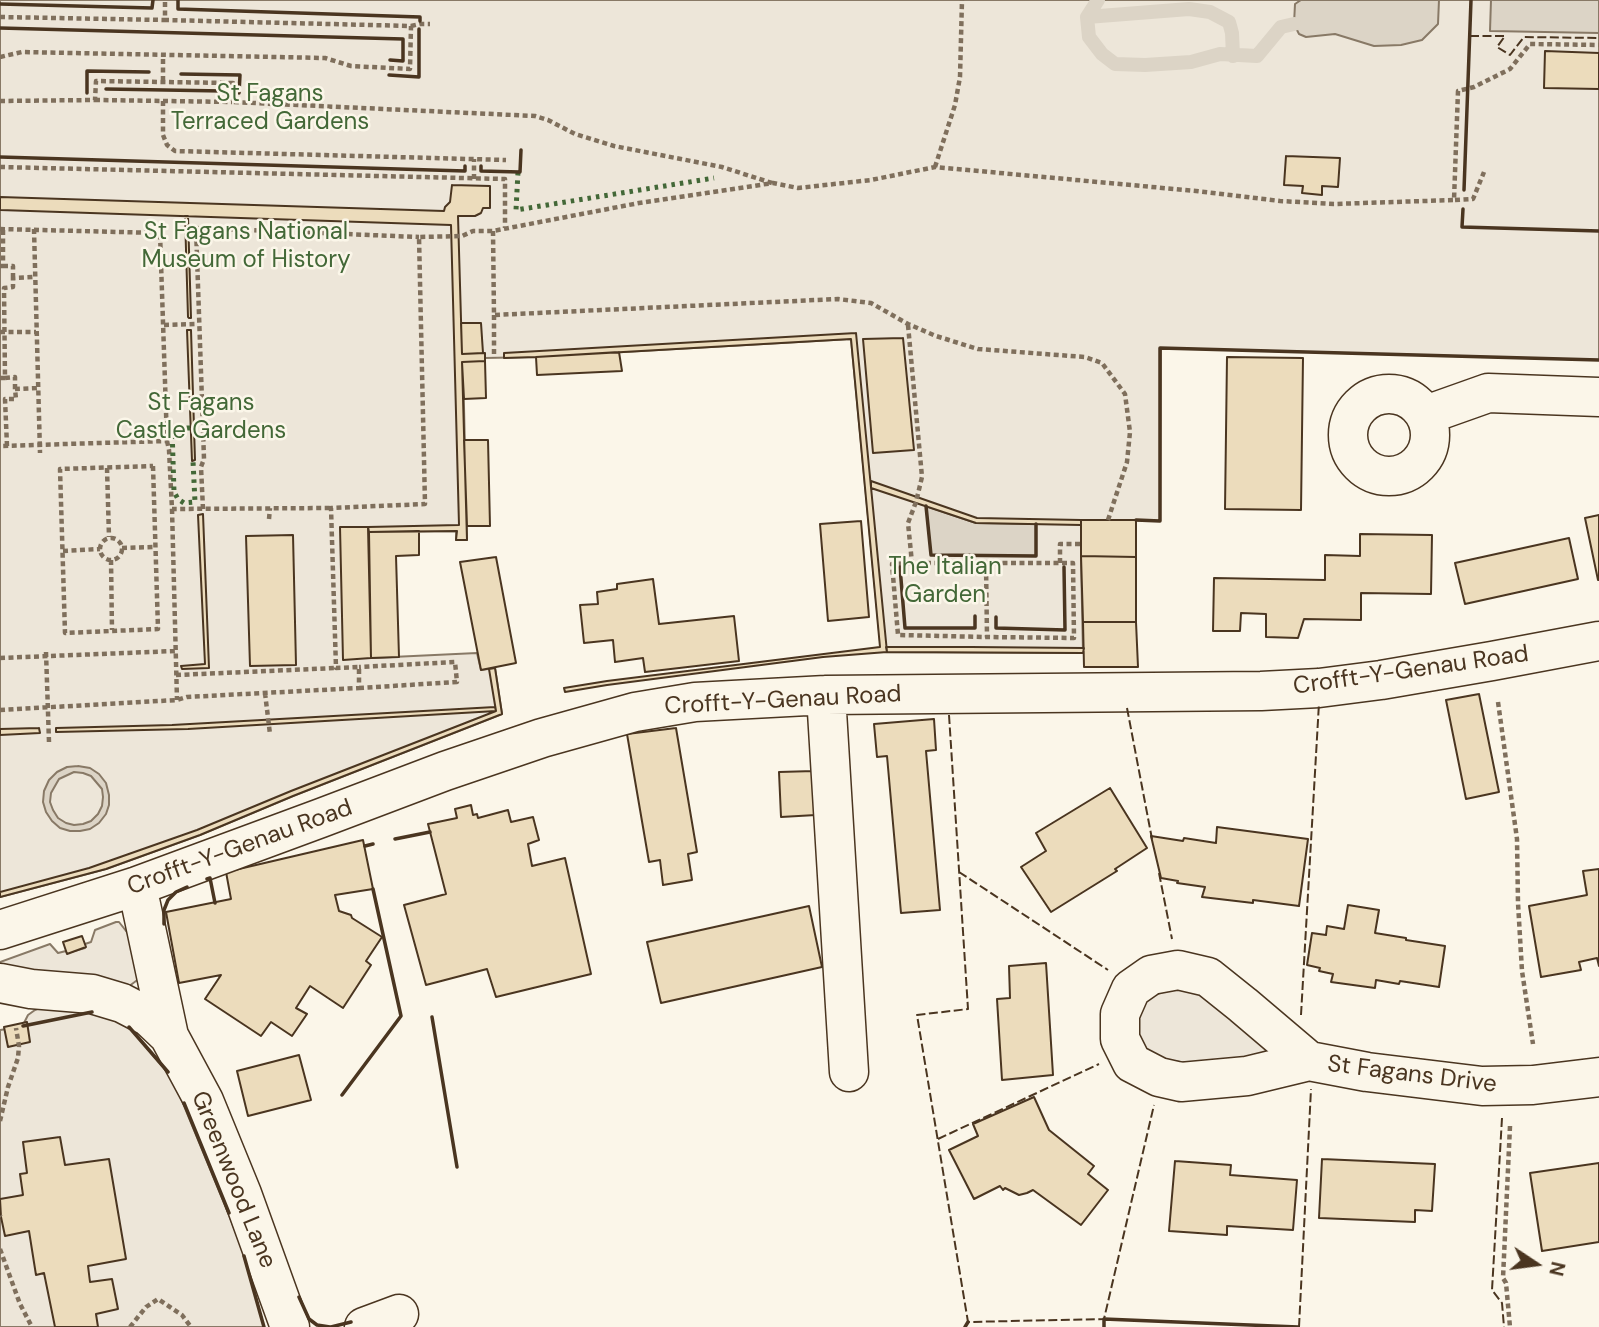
<!DOCTYPE html>
<html>
<head>
<meta charset="utf-8">
<style>
	body { margin:0 }
	#map { position:relative; width:1599px; height:1327px; overflow:hidden; background:#fbf6e9; font-family:"DM Sans",sans-serif }
	canvas { display:block }
	.north { position:absolute; left:1501px; top:1229px; width:70px; height:70px; -webkit-text-stroke:5px #fbf6e9; paint-order:stroke; rotate:103deg; font-size:19px; font-weight:700; line-height:28px; text-align:center; color:#4a3520 }
	.north::after { content:''; display:block; margin:auto; width:24px; height:32px; background:#4a3520; clip-path:polygon(50% 0,100% 100%,50% 72%,0 100%) }
</style>
</head>
<body>
<div id="map">
<canvas width="1599" height="1327"></canvas>
<div class="north">N</div>
</div>
<script>
const ctx = document.querySelector('canvas').getContext('2d');
ctx.lineJoin = 'round';
function paint(path, color) {
  ctx.fillStyle = color;
  ctx.fill(path, 'evenodd');
}
function poly(rows) {
  const path = new Path2D();
  for (const r of rows) {
    if (r.length === 3) {
      path.moveTo(r[0] + r[2], r[1]);
      path.arc(r[0], r[1], r[2], 0, 2 * Math.PI);
      continue;
    }
    path.moveTo(r[0], r[1]);
    for (let i = 2; i < r.length; i += 2) path.lineTo(r[i], r[i + 1]);
  }
  return path;
}
function trace(path, color, width, dash) {
  ctx.strokeStyle = color;
  ctx.lineWidth = width;
  ctx.lineCap = dash ? 'butt' : 'round';
  ctx.setLineDash(dash || []);
  ctx.stroke(path);
}
function drawText(font, color, halo, rows, align = 'center') {
  ctx.font = font + ' "DM Sans",sans-serif';
  ctx.lineWidth = 5;
  ctx.setLineDash([]);
  ctx.textBaseline = 'middle';
  ctx.strokeStyle = halo;
  ctx.fillStyle = color;
  for (const [text, x, y, turn = 0] of rows) {
    ctx.save();
    ctx.translate(x, y);
    ctx.rotate((+turn || 0) * Math.PI / 180);
    ctx.textAlign = isNaN(turn) ? turn : align;
    if (halo) ctx.strokeText(text, 0, 0);
    ctx.fillText(text, 0, 0);
    ctx.restore();
  }
}
const green = poly([
	[0,0,1599,0,1599,360,1161,348,1160,521,1136,520,1081,557,1083,653,881,652,851,339,536,357,485,358,485,361,463,362,467,540,456,540,456,531,369,532,371,658,477,653,481,670,495,668,502,714,293,796,200,835,106,869,0,897,0,0],
	[116,922,119,922,130,936,140,978,128,987,3,969,0,962,50,944,58,953,66,951,67,953,85,948,85,944,91,942,95,930,116,922],
	[1183,989,1204,996,1263,1045,1266,1051,1265,1054,1260,1057,1188,1063,1150,1058,1135,1033,1135,1017,1149,997,1168,990,1183,989],
	[44,1006,88,1007,128,1025,173,1079,229,1215,244,1254,264,1327,0,1327,0,1030,27,1026,24,1023,28,1015,35,1010,44,1006]
]);
const water = poly([
	[1301,0,1439,0,1438,24,1422,40,1401,45,1374,46,1335,34,1306,37,1299,34,1294,24,1295,4,1301,0],
	[1491,0,1599,0,1599,33,1490,31,1491,0],
	[926,506,976,523,1036,524,1036,556,931,555,926,506],
	[78,766,90,768,99,774,106,783,109,795,109,805,106,814,99,823,90,829,80,831,70,831,60,828,52,821,46,812,43,802,44,791,49,780,57,772,67,767,78,766],
	[74,772,83,773,91,776,102,789,103,797,102,806,98,814,91,821,83,824,74,825,66,823,58,818,53,810,50,802,51,793,59,779,74,772]
]);
const stream = poly([
	[1098,0,1087,17,1089,37,1102,54,1115,64,1145,65,1191,62,1220,54,1257,56,1281,27,1294,24],
	[1087,17,1189,9,1210,12,1229,22,1232,33,1233,56]
]);
const building = poly([
	[1545,51,1599,53,1599,89,1544,88,1545,51],
	[1286,156,1340,158,1338,187,1322,186,1322,195,1302,193,1303,186,1284,185,1286,156],
	[452,185,490,186,490,208,483,208,481,213,475,216,458,216,462,354,485,353,485,361,462,362,467,540,456,540,457,531,369,532,368,527,459,525,451,225,0,210,0,197,444,211,445,207,450,202,452,185],
	[185,216,188,216,191,318,189,318,188,317,185,216],
	[461,323,481,323,483,353,462,354,461,323],
	[187,330,191,330,195,460,192,461,187,330],
	[856,333,887,652,823,657,607,685,565,692,564,688,607,681,880,647,851,339,536,357,504,358,504,353,856,333],
	[903,338,914,450,873,453,863,339,903,338],
	[619,352,622,371,537,375,536,357,619,352],
	[1227,357,1303,358,1301,510,1225,509,1227,357],
	[485,361,486,398,464,399,462,362,485,361],
	[464,440,488,440,490,526,467,526,464,440],
	[871,481,977,518,1081,520,1081,525,976,523,871,488,871,481],
	[203,514,209,668,182,669,181,666,205,664,198,515,203,514],
	[1599,515,1599,580,1598,580,1585,518,1599,515],
	[1081,520,1136,520,1136,557,1081,556,1081,520],
	[861,521,869,617,828,621,820,524,861,521],
	[340,527,368,527,371,658,343,660,340,527],
	[419,531,419,555,396,556,399,657,371,658,369,532,419,531],
	[1360,534,1432,535,1431,594,1361,593,1361,620,1304,619,1298,638,1266,637,1266,614,1241,613,1240,631,1213,631,1214,578,1325,580,1325,555,1360,556,1360,534],
	[293,535,296,665,250,666,246,536,293,535],
	[1569,538,1578,579,1465,604,1455,563,1569,538],
	[1081,556,1136,557,1136,622,1083,622,1081,556],
	[496,557,516,663,481,670,460,562,496,557],
	[653,579,659,624,734,616,739,661,645,672,643,658,615,662,613,640,584,643,580,605,598,604,597,592,617,589,617,584,653,579],
	[1083,622,1136,622,1138,667,1084,667,1083,622],
	[886,647,971,647,1084,648,1083,653,887,652,886,647],
	[495,668,502,714,293,796,200,835,106,869,0,897,0,892,89,868,197,830,291,791,496,711,489,669,495,668],
	[1479,694,1499,792,1466,799,1446,700,1479,694],
	[495,707,496,711,188,729,56,732,56,728,172,725,495,707],
	[934,719,936,750,926,751,940,910,901,913,887,756,877,757,874,724,934,719],
	[39,728,40,733,0,735,0,729,39,728],
	[676,728,697,852,688,854,692,880,663,885,660,860,649,862,627,734,676,728],
	[814,771,816,815,781,817,779,772,814,771],
	[1110,788,1147,848,1115,869,1117,871,1051,912,1021,867,1046,851,1036,833,1110,788],
	[471,805,473,815,477,814,478,818,508,810,511,822,533,817,539,840,528,844,532,866,565,858,591,974,496,997,487,969,426,985,404,905,446,894,428,824,457,818,455,809,471,805],
	[1217,827,1308,839,1299,906,1253,900,1253,903,1202,897,1205,887,1177,883,1178,881,1161,878,1151,836,1183,841,1184,838,1216,843,1217,827],
	[363,840,373,889,335,895,339,911,351,915,352,918,382,937,366,961,371,965,343,1008,310,986,296,1008,307,1014,292,1036,271,1022,261,1036,205,999,221,975,179,983,166,912,231,899,226,872,363,840],
	[1599,869,1599,966,1597,958,1579,962,1581,970,1541,977,1529,906,1587,895,1583,871,1599,869],
	[1348,905,1379,910,1375,933,1406,938,1406,940,1445,946,1439,987,1400,981,1399,984,1376,980,1375,988,1331,982,1333,974,1319,971,1320,968,1307,965,1312,933,1326,935,1327,926,1344,929,1348,905],
	[809,906,822,967,661,1003,647,942,809,906],
	[82,936,86,947,67,954,63,942,82,936],
	[1046,963,1053,1075,1002,1080,997,999,1010,998,1009,966,1046,963],
	[27,1022,30,1042,8,1047,4,1027,27,1022],
	[299,1055,311,1100,248,1116,237,1071,299,1055],
	[1034,1097,1049,1130,1094,1166,1088,1174,1108,1190,1081,1225,1033,1190,1027,1193,1019,1195,1005,1188,1003,1190,1000,1186,974,1199,949,1150,978,1136,973,1124,1034,1097],
	[60,1137,65,1165,109,1159,126,1259,88,1266,90,1282,112,1279,118,1309,96,1314,98,1327,55,1327,44,1273,36,1275,29,1231,5,1236,1,1217,0,1199,23,1195,20,1174,27,1173,23,1142,60,1137],
	[1322,1159,1435,1164,1432,1211,1415,1210,1415,1222,1319,1218,1322,1159],
	[1175,1161,1231,1165,1230,1175,1297,1180,1293,1230,1227,1226,1227,1235,1169,1231,1175,1161],
	[1599,1163,1599,1242,1542,1251,1530,1173,1599,1163]
]);
const path = poly([
	[0,17,165,20],
	[411,26,420,24,430,24],
	[0,57,22,52,325,58,351,66,410,69,411,26,165,20,165,0],
	[163,81,163,56],
	[95,100,232,102],
	[0,101,95,100,96,81,233,83,232,102,535,116,548,120,575,134,614,146,722,167,772,183],
	[163,101,163,135,167,145,175,151,506,160],
	[0,167,505,179,505,228],
	[935,167,955,105,960,77,962,0],
	[474,179,474,159],
	[1455,200,1473,199,1484,172],
	[0,229,160,233,167,441,0,446],
	[34,229,40,453],
	[493,231,494,315,838,299,871,303,908,324,936,336,978,349,1085,357,1102,363,1125,394,1130,432,1127,462,1108,520],
	[0,266,3,266,3,229],
	[3,266,13,266,13,278],
	[494,315,494,358],
	[164,325,198,324],
	[908,325,922,477,916,502,908,523,912,563,1073,563,1074,638,987,637,986,563],
	[0,332,36,332],
	[0,378,5,378,4,288,13,287,13,278,35,277],
	[5,378,15,377,15,389],
	[167,441,169,450,172,509,331,508],
	[7,446,5,399,16,399,15,389,38,388],
	[153,466,158,629,65,633,60,469,153,466],
	[107,468,109,537],
	[172,509,177,700],
	[203,509,201,467,204,459,196,228,419,237],
	[269,519,270,508],
	[111,549,11],
	[122,548,155,547],
	[63,551,100,549],
	[111,560,112,630],
	[912,563,892,564,898,635,987,637],
	[1060,563,1060,544,1081,544],
	[46,652,49,742],
	[0,658,175,651],
	[176,675,336,668],
	[359,688,457,682,455,662,359,667],
	[265,693,270,734],
	[1498,702,1517,839,1518,903,1522,971,1533,1044],
	[0,710,177,700,187,697,359,688,359,667,336,668,331,508,425,504,419,237,462,236,473,231,493,231,639,203,773,183,798,188,871,180,935,167,1196,191,1280,201,1334,204,1454,200,1458,91,1474,87,1510,69,1530,44,1599,45],
	[0,1121,8,1087,18,1058,19,1046,16,1028],
	[1510,1126,1503,1278,1506,1283,1510,1327],
	[0,1216,1,1217],
	[0,1249,20,1304,32,1327],
	[130,1327,146,1307,158,1299,182,1315,191,1327]
]);
const minor = poly([
	[1389,435,41],
	[1426,415,1488,393,1599,397],
	[826,695,849,1072],
	[137,886,169,1036,204,1101,242,1194,290,1327],
	[0,930,137,886,321,818,445,771,542,738,635,712,695,702,826,695,1261,691,1319,688,1381,680,1492,661,1599,641],
	[0,983,31,989,92,994,122,1003,149,1017,169,1036],
	[1309,1061,1243,1005,1208,977,1178,970,1151,975,1131,989,1120,1014,1120,1039,1132,1063,1159,1077,1181,1082,1247,1076,1309,1061,1367,1072,1482,1086,1533,1085,1599,1077],
	[364,1327,399,1314]
]);
const hedge = poly([
	[518,172,516,210,714,178],
	[190,428,172,428,174,492,178,499,184,503,195,502,193,461]
]);
const fence = poly([
	[1470,36,1505,36,1497,47,1510,55,1524,37,1599,38],
	[1127,708,1152,839],
	[949,715,968,1009,917,1015,968,1322,1104,1319,1154,1105],
	[959,872,1108,970],
	[1159,873,1172,939],
	[1301,1015,1319,703],
	[1502,1118,1492,1290,1502,1303,1504,1327],
	[938,1139,1099,1064],
	[1299,1327,1311,1089]
]);
const wall = poly([
	[178,0,178,9,420,17,420,21],
	[0,4,152,8,153,0],
	[0,28,403,39,403,61,390,60],
	[181,74,240,75,239,93],
	[389,75,419,77,419,29],
	[106,89,223,91],
	[87,93,87,71,149,72],
	[0,157,465,171,465,166],
	[481,166,481,171,520,172,521,150],
	[1464,190,1471,0],
	[1463,209,1462,227,1599,231],
	[926,506,931,555,1036,556,1036,524],
	[1136,520,1160,521,1160,348,1599,360],
	[900,567,905,628,975,628,975,616],
	[996,617,996,628,1065,630,1064,567],
	[395,839,430,832],
	[365,846,373,844],
	[207,879,210,878,215,903],
	[164,924,164,910,168,900,176,892,187,887],
	[432,1017,457,1167],
	[23,1026,92,1012],
	[129,1027,168,1072],
	[342,1095,401,1016,373,889],
	[184,1103,229,1213],
	[244,1256,264,1327],
	[299,1297,309,1319,317,1325,330,1327],
	[331,1327,351,1322],
	[965,1327,968,1322],
	[1104,1327,1104,1319,1298,1327]
]);
const parkNames = [
	["St Fagans",270,95],
	["Terraced Gardens",270,123],
	["St Fagans National",246,233],
	["Museum of History",246,261],
	["St Fagans",201,404],
	["Castle Gardens",201,432],
	["The Italian",945,568],
	["Garden",945,596]
];
const streetNames = [
	["Crofft-Y-Genau Road",1411,671,-8],
	["Crofft-Y-Genau Road",783,701,-3],
	["Crofft-Y-Genau Road",240,848,-20],
	["St Fagans Drive",1412,1075,7],
	["Greenwood Lane",233,1180,68]
];
paint(green, '#ede6d9');
trace(green, '#887966', 2);
paint(water, '#dcd4c6');
trace(water, '#887966', 2);
trace(stream, '#dcd4c6', 14);
paint(building, '#ecdcbc');
trace(building, '#4a3520', 2);
trace(minor, '#4a3520', 41);
trace(path, '#7f6f5c', 4.5, [5, 3.5]);
trace(minor, '#fbf6e9', 38);
trace(hedge, '#436837', 5, [3.5, 5]);
trace(fence, '#4a3520', 2, [9, 3.5]);
trace(wall, '#4a3520', 3.5);
drawText('24px', '#436837', '#fbf6e9', parkNames);
drawText('24px', '#4a3520', '#fbf6e9', streetNames);
</script>
</body>
</html>
